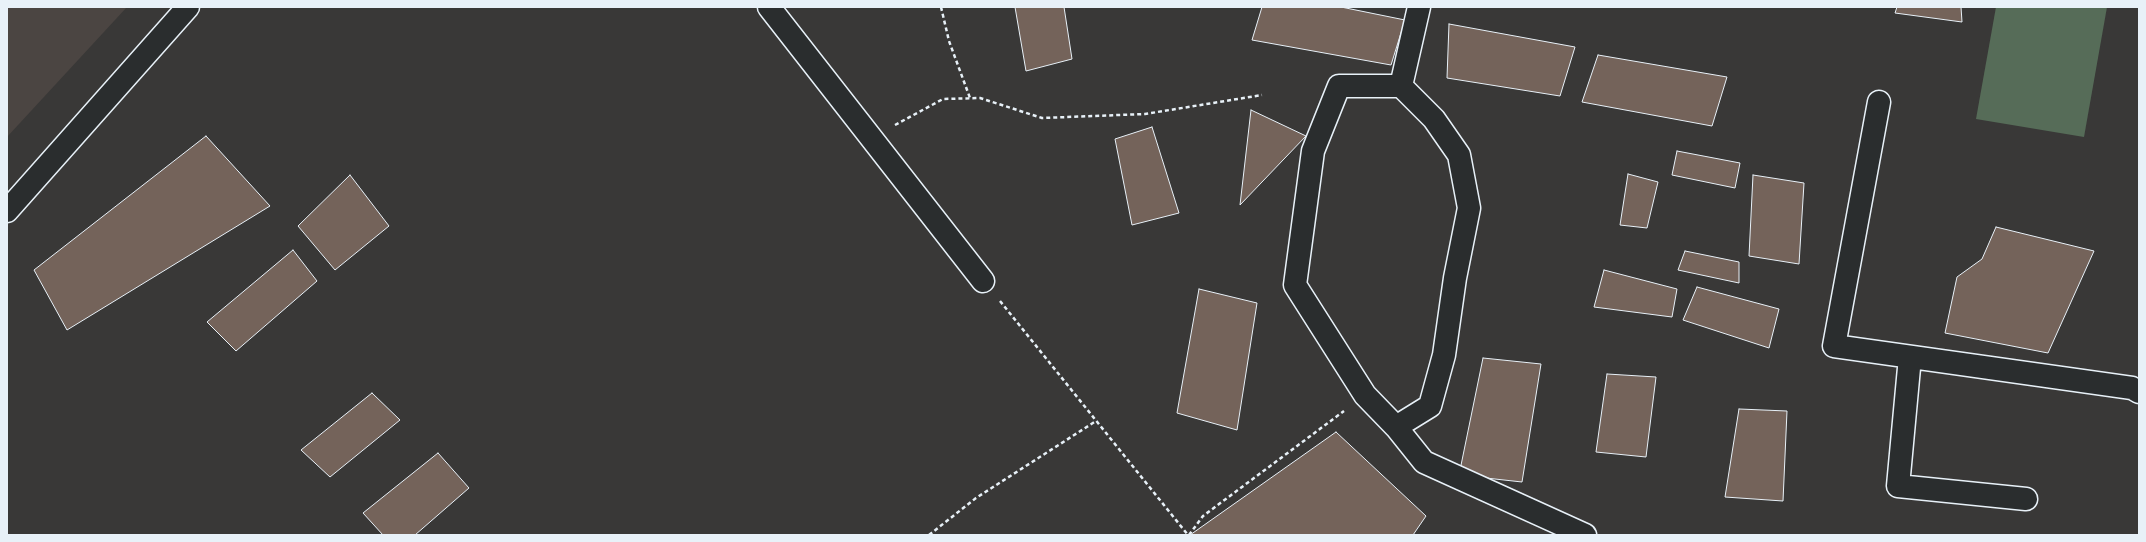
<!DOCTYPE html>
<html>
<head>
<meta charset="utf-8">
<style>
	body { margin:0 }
	#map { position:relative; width:2146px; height:542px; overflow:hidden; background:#393837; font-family:Dekko,sans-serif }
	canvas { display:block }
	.frame { position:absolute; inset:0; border:8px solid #e8f1f8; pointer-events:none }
</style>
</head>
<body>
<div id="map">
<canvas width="2146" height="542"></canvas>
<div class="frame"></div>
</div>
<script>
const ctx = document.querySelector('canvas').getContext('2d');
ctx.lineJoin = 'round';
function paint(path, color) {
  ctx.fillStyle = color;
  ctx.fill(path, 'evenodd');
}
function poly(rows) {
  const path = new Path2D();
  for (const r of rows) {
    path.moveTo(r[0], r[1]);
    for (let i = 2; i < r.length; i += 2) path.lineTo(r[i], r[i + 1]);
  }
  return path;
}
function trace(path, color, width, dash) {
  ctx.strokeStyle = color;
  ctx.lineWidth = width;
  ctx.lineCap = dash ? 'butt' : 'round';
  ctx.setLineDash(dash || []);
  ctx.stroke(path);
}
const built = poly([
	[7,7,127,7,7,137]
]);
const green = poly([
	[1996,7,2107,7,2084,137,1976,119]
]);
const building = poly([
	[1015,7,1064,7,1072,59,1026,71,1015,7],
	[1262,7,1341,7,1405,20,1391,65,1252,40,1262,7],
	[1897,7,1961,7,1962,22,1895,13,1897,7],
	[1449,24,1575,47,1560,96,1447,78,1449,24],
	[1598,55,1727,77,1712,126,1582,102,1598,55],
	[1251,110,1306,136,1240,205,1251,110],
	[1152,127,1179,213,1132,225,1115,139,1152,127],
	[206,136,270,206,67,330,34,270,206,136],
	[1677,151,1740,163,1735,188,1672,175,1677,151],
	[1628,174,1658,182,1647,228,1620,225,1628,174],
	[350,175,389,226,335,270,298,226,350,175],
	[1753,175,1804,183,1799,264,1749,256,1753,175],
	[1996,227,2094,251,2048,353,1945,333,1957,277,1982,259,1996,227],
	[293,250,317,281,236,351,207,322,293,250],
	[1685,251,1739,262,1739,283,1678,270,1685,251],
	[1604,270,1677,289,1672,317,1594,307,1604,270],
	[1697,287,1779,309,1769,348,1683,320,1697,287],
	[1199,289,1257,303,1237,430,1177,413,1199,289],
	[1483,358,1541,364,1522,482,1459,475,1483,358],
	[1607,374,1656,377,1646,457,1596,452,1607,374],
	[372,393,400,420,330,477,301,450,372,393],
	[1739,409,1787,411,1783,501,1725,497,1739,409],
	[1336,432,1426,516,1413,535,1190,535,1336,432],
	[438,453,469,488,415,535,383,535,363,513,438,453]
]);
const path = poly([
	[941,7,949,41,970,98],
	[895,125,943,99,980,98,1042,118,1145,114,1262,95],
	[1000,301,1188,535],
	[929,535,976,498,1096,421],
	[1189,535,1203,516,1344,411]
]);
const street = poly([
	[769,7,983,281],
	[1419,7,1401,86,1339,86,1313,151,1295,285,1365,395,1396,427,1424,462,1585,535],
	[1879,102,1834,346,2132,388,2139,392],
	[7,211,188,7],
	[1910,357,1898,486,2026,499],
	[1396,427,1430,406,1444,355,1455,278,1469,208,1459,155,1434,119,1401,86]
]);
paint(built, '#4b4542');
paint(green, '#566c58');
paint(building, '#74635a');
trace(building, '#e8f1f8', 1);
trace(street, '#e8f1f8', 25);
trace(path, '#e8f1f8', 2.5, [4, 3]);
trace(street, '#2a2d2e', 22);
</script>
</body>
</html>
